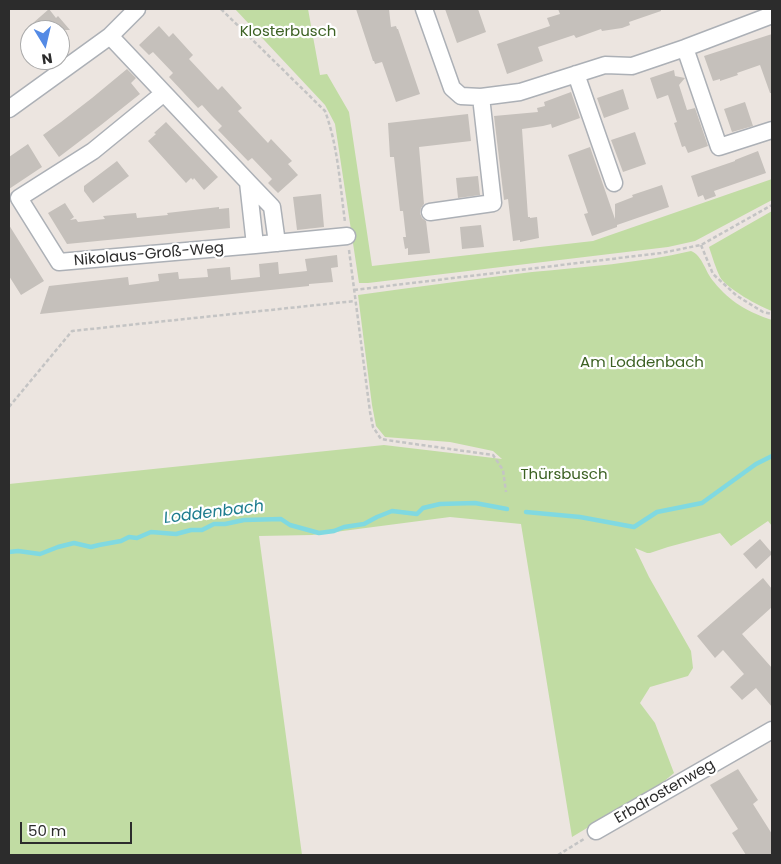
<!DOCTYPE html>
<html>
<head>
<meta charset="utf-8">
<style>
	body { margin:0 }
	#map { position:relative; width:781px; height:864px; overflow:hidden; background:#ece5e0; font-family:Poppins,sans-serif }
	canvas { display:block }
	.frame { position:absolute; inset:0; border:10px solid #2c2c2c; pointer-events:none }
	.north { position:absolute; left:20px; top:20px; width:50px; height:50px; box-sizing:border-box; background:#fff; border:1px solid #ababab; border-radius:50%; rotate:171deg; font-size:14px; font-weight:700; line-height:20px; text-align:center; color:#2c2c2c }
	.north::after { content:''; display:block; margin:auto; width:18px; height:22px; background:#548ae5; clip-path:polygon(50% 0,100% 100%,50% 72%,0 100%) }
	.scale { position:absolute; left:20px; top:822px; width:112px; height:22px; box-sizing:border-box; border:2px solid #2c2c2c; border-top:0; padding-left:6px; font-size:15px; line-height:18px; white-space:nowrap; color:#2c2c2c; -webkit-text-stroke:4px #fff; paint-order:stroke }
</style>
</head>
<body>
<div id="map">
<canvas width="781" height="864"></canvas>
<div class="frame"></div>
<div class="north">N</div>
<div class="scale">50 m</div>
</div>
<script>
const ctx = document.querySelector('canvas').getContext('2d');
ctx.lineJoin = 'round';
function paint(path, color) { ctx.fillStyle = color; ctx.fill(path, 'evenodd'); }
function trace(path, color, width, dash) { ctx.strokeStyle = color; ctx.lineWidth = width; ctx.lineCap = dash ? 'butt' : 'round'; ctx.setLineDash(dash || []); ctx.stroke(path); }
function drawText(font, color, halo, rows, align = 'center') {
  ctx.font = font + ' Poppins,sans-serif'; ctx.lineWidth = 4.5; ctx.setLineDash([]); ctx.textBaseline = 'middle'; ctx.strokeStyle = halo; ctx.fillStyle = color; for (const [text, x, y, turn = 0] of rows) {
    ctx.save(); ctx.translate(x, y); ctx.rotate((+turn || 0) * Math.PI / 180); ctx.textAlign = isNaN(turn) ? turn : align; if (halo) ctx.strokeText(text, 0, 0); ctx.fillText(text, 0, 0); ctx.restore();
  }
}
const green = new Path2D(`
	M235,9h73l12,66 7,-1 22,38 23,154 221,-25 179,-62v21l-77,41 -27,6 -300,36h-9l-24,-159 -10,-19z
	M772,211v100c-12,-4 -46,-23 -52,-34 -4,-8 -8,-21 -11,-30z
	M691,251c12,5 14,21 23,31 16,20 34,30 58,38v206l-4,-5 -37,25 -11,-13 -52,14 -18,6h-3l-12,-5 14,29 42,74 2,17 -5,8 -38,11 -10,16 15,20 19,50 -12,10 -90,54 -51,-313 -71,-7 -138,18 -53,1 43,319h-293v-371l375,-39 118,14 -9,-8 -43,-9 -65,-5 -9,-11 -4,-21 -14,-110c58,-8 116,-16 174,-23 53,-5 107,-9 159,-21z`);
const stream = new Path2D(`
	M526,512l54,5 54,10 23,-15 45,-9 54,-39 16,-8
	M9,552l9,-1 22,3 18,-7 16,-4 17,4 8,-2 22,-4 8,-4 8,1 14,-6 25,2 15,-4h11l12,-6h11l19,-4 37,-1 9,6 29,8 15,-2 10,-4 20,-3 13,-7 15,-6 25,3 6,-6 17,-4 35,-1 32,6`);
const building = new Path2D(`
	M49,9l7,9 2,-2 12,14h-45z
	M356,9h33l2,18 5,-1 1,3h1l22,65 -24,8 -14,-40 -7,2 -1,-3h-1z
	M445,9h33l8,23 -29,11z
	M558,9h103v2l-32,11 1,3 -8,3 -20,3 -1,-2 -25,9 -2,-3 -36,12 5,14 -36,13 -10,-30 53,-18 -3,-8 13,-4z
	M159,26l10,11 4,-4 20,22 -4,4 29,31 4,-4 20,22 -4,3 30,32 3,-4 21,22 -4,3 10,11 -20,18 -10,-10 4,-4 -20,-21 -4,3 -30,-31 4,-4 -10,-10 -10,-11 -4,3 -29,-31 4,-4 -20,-21 -4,3 -10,-10z
	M772,34v59h-2l-10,-28 -23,8 1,2 -18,6v-2l-7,2 -9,-25z
	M127,69l9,9 -5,5 9,11 -39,31 -42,32 -16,-22 18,-13 31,-24z
	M674,70l1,6 10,2 -6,7 8,25 8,-2 13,38 -20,7 -3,-7 -3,1 -8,-24 3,-1 -9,-27 -11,4 -7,-21z
	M623,89l6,20 -25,9 -7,-20z
	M571,92l9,26 -28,10 -1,-4 -8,2 -21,3 6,88h2v1l7,-1 2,21 -19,4v-2l-7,1 -5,-42 -4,1 -10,-84 44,-4 -1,-4 8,-2 -1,-4z
	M745,102l8,24 -21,6 -8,-23z
	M468,114l3,27 -52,6 5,57 -3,4 -1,5 2,5 4,3 4,32 -22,2v-7l-3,1 -2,-12h3l-3,-26h-3l-6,-54h-4l-2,-34z
	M166,122l52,55 -14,13 -10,-12 -1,2 -2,-2 -5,5 -38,-42 8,-7 -2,-1z
	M635,132l11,32 -23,8 -12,-32z
	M28,144l14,23 -33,22v-32z
	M590,147l25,72v-15l18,-7 -1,-2 30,-10 7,22 -52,18v2l-25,9 -8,-22 4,-1 -20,-58z
	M758,151l8,22 -52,18 2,5 -11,4 -2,-5 -5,2 -7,-21 44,-15v-1z
	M117,161l12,15 -36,27 -9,-12v-5z
	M478,176l2,19 -22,3 -2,-20z
	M321,194l3,33 -27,3 -4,-33z
	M65,203l9,14 -4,3 6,-1 2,3 27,-3 -2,-3 33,-3 1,5 31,-3 -1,-2 52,-6v2l10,-1 1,20 -163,16 -19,-31z
	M9,225l35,56 -23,14 -12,-19z
	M481,225l3,22 -22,2 -2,-22z
	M337,255l1,12 -7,1 2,14 -24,2v2l-269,28 9,-28 79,-9 1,8 30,-4 -1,-7 20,-2 1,7 29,-2 -1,-8 23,-2 1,13 29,-3 -1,-13 19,-2 1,12 28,-3 -2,-12z
	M760,539l12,14v1l-16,15 -13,-15z
	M763,578l9,11v18l-30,27 30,34v39l-16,-19 -14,12 -12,-13 14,-13 -21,-24 -8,8 -18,-22z
	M738,769l20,31 -5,4 19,30v21h-26l-14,-22 6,-4 -28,-44z`);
const path = new Path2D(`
	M221,9l104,102c13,35 15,74 20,111
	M701,245l12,29 24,22 26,16 9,2
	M349,250l21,162 3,15 8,12 12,2 100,14 10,15 3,22
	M354,290l307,-37 40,-8 71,-40
	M9,407l63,-76 283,-30
	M558,855l26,-16`);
const minor = new Path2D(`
	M424,9l28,79 9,8 20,1 39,-5 85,-27 27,1 53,-18 87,-33
	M110,36l138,146 7,63
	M685,48l34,99 53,-17
	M576,74l38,109
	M164,93l-71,58 -74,47 40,64 196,-17 92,-9
	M9,109l101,-73 27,-27
	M248,182l24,25 5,36
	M430,212l63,-9 -12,-106
	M596,831l176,-101`);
const parkNames = [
	["Klosterbusch",288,32],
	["Am Loddenbach",642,363],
	["Thürsbusch",564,475]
];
const streetNames = [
	["Nikolaus-Groß-Weg",149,255,-5],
	["Erbdrostenweg",665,792,-30]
];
const waterNames = [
	["Loddenbach",214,513,-7]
];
paint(green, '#c1dca3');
trace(stream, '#80d9e1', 4.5);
paint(building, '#c5c0bb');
trace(minor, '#acb0b6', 19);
trace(path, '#c4c4c4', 2.5, [4, 2.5]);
trace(minor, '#fff', 16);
drawText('15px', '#3c6123', '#fff', parkNames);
drawText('15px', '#2c2c2c', '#fff', streetNames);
drawText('italic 16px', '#1d7c8e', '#fff', waterNames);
</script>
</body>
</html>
